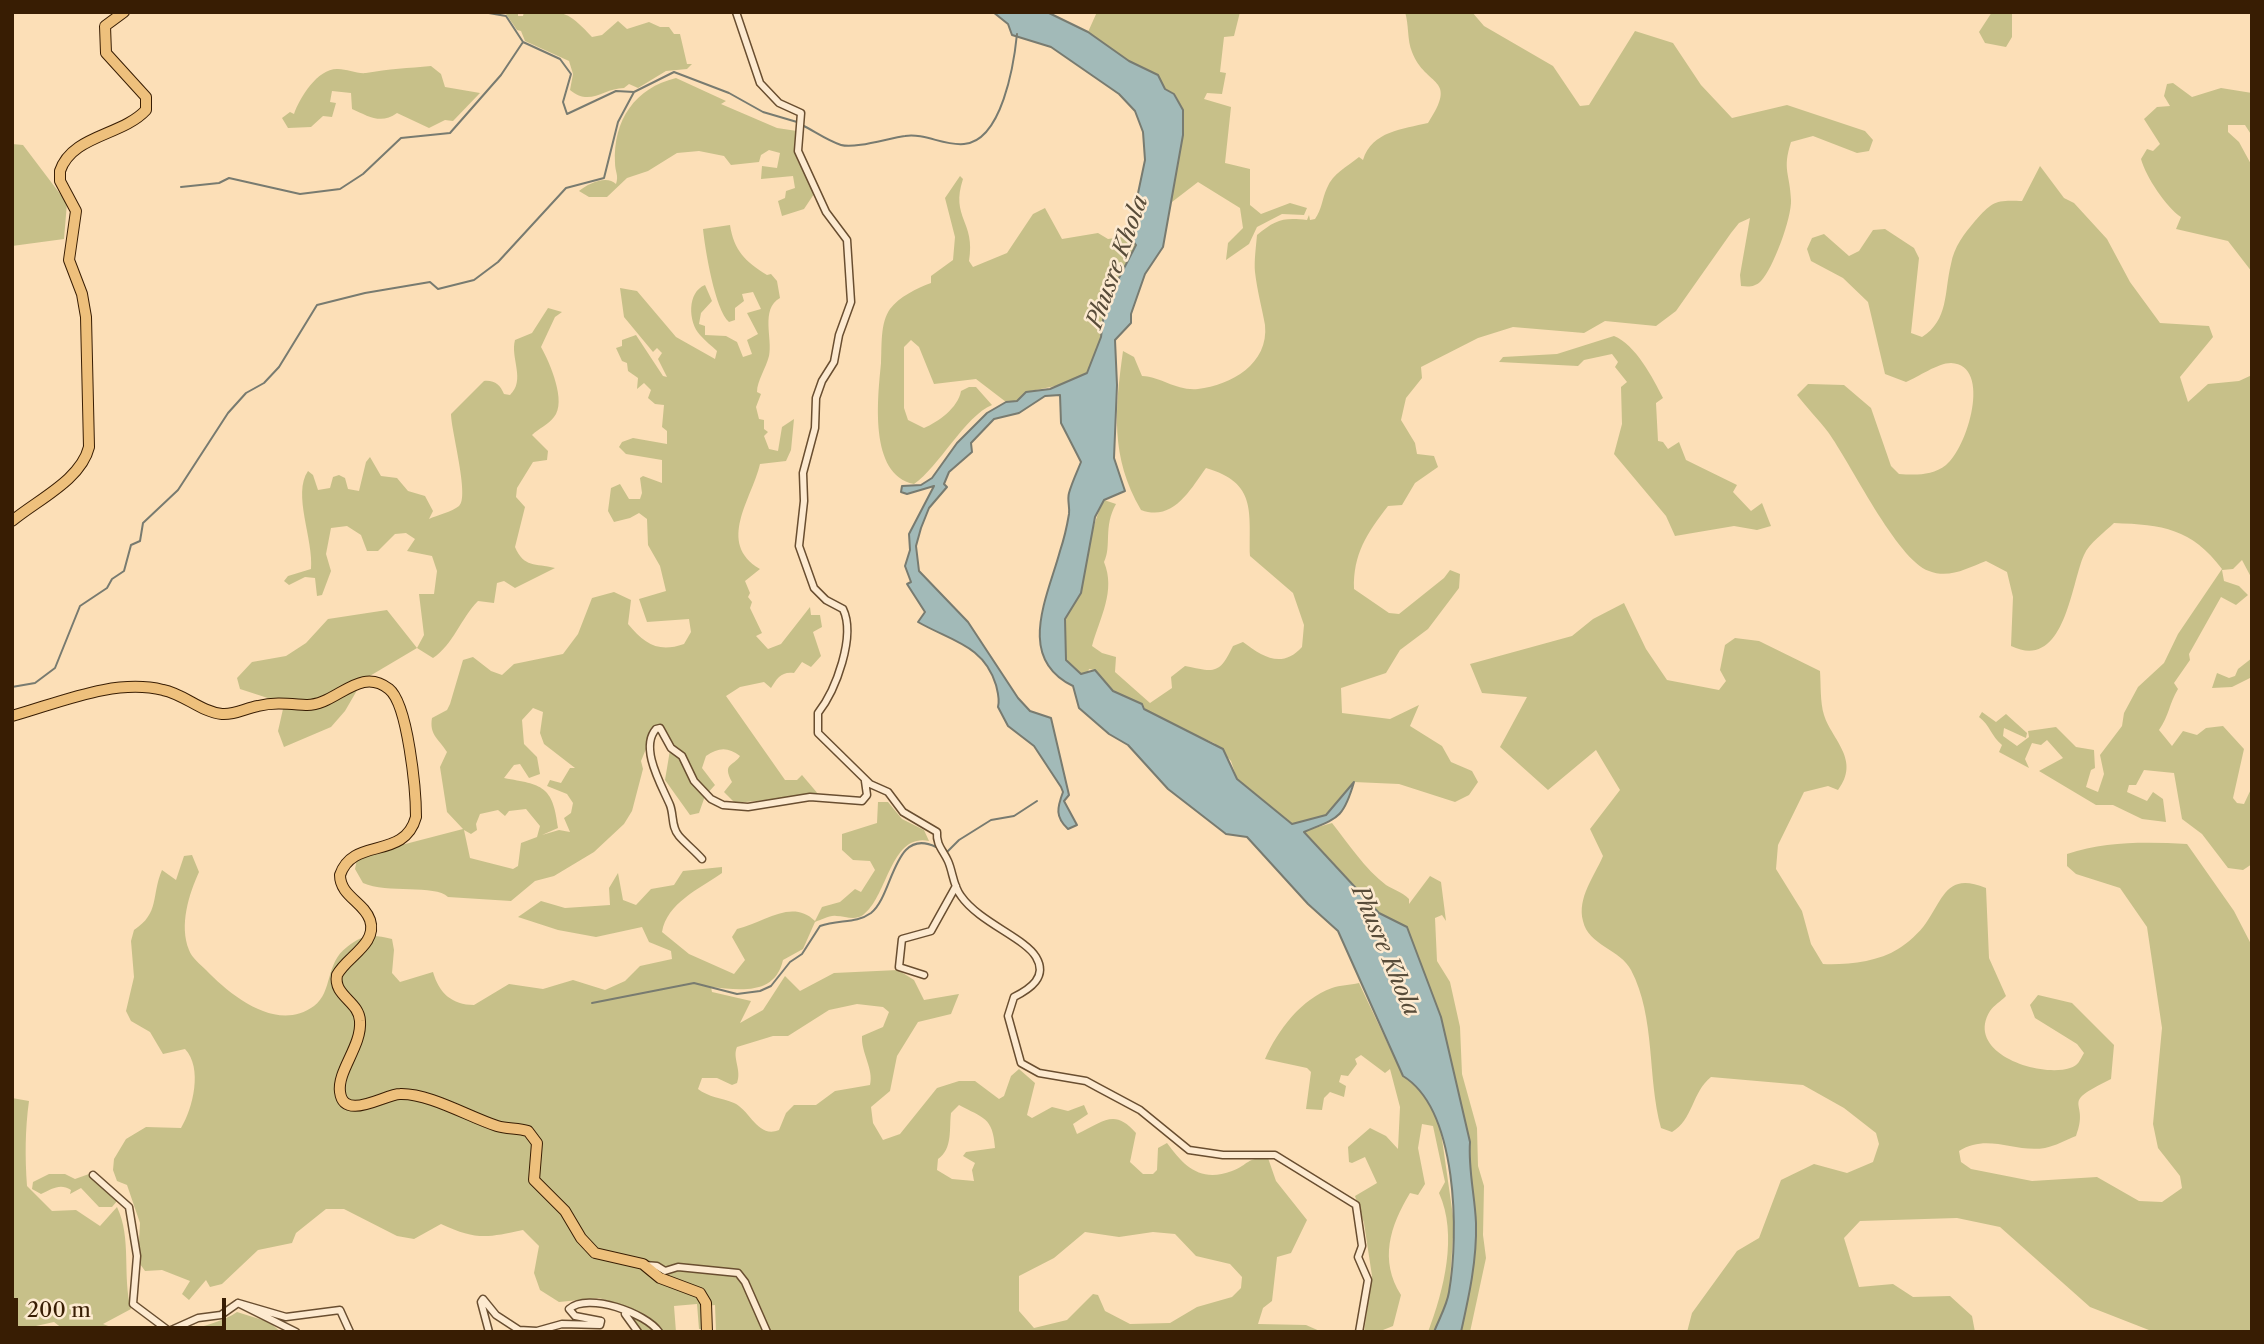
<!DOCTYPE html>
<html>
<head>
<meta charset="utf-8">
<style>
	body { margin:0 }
	#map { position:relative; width:2264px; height:1344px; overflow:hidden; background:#fcdfb7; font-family:"Libre Caslon Text",serif }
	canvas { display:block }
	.frame { position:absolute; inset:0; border:14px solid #381d03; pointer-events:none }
	.scale { position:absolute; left:14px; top:1298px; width:212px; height:32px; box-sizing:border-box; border:4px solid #381d03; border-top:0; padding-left:9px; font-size:21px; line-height:24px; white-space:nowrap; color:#381d03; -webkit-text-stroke:5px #fdead0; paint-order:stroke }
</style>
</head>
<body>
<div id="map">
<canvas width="2264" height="1344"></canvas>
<div class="frame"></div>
<div class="scale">200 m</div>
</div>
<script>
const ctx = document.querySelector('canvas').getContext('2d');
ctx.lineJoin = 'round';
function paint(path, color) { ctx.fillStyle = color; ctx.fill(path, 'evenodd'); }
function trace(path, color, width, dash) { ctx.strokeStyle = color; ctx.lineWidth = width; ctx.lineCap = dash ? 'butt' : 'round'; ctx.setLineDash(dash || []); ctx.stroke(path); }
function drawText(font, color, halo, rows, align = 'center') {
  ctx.font = font + ' "Libre Caslon Text",serif'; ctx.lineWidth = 5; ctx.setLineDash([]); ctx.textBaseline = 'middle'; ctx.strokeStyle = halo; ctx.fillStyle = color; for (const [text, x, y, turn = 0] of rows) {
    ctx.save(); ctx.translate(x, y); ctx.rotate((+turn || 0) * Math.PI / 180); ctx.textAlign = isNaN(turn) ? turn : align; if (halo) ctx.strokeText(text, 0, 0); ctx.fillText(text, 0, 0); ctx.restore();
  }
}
const green = new Path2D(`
	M488,12h30v4h5l1,-4c39,0 41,-4 68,25l10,-2 16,-14 9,8 22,-7 11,5h9l5,7h6l7,30h5l-5,5 -21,2 -28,17 -9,-4 -5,4c-20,0 -34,19 -54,2l3,-16 -4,-13 -44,-20 -4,-10 -4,-1 -11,-16z
	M1097,12h143l-6,24 -10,1 -4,35 6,1 -4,21 -15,-1 -3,6 27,8 -6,56 25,6v36l11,9 29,-11 17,5 -3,7 -22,-1 -25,13 -8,17 -23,16 2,-17 15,-15 -3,-20 -42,-26 -26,20v-15l11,-52v-25l-8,-16 -10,-5 -7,-14 -29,-14 -41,-29z
	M1405,12h67l12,14 69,40 27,40 9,-1 46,-74 38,12 28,42 31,33 55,-13 78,26 8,9 -4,11 -12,2 -44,-17 -22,6c-9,28 -1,31 0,58 1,17 -18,69 -30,81 -6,6 -12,6 -20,5l-1,-11 10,-57 -11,5 -8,10 -55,78 -20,15 -51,-5 -21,12 -71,-6 -35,11 -57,29 1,11 -16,20 -5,22 14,23 2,11 17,2 4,11 -23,16 -13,22 -14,1c-21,27 -35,48 -34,83l35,24 10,1 45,-36 6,-8 10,4 -1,14 -31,41 -28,21 -14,23 -45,15 1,25 48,6 29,-14 -9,21 32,20 9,16 21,9 6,11 -9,13 -14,7 -56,-18 -45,-2 -28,33 -34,9 -55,-45 -6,-18 -17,-18 -39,-17 -62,-35 -18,-21 -6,-1 -2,6c-24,-2 -29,-39 -21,-58 4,-10 14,-18 16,-28 6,-30 8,-62 22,-89l12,4c-13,23 -4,42 -12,58 12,29 -4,55 -12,84l10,7 14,4 -1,15 35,31 22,-15 -1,-11 14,-11c30,6 34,9 48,-20l10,-4c20,15 39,27 59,5l2,-22 -11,-32 -43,-37c-1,-45 7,-73 -44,-88 -16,22 -33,54 -65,42 -31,-53 -26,-101 -18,-159l11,6 8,19c20,1 34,15 56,13 33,-4 71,-25 67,-64 -3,-17 -8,-35 -10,-53 -1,-11 1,-25 2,-37 18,-15 26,-18 50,-15l2,-5 1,5 5,-1c7,-10 7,-20 12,-31 6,-15 20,-21 32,-31l4,3c9,-29 40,-31 65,-37 31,-47 -2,-35 -16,-71 -5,-12 -3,-28 -7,-40z
	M1992,12h20v25l-6,10 -21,-4 -6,-11z
	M431,66l10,8 4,13 35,6 -27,28 -8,-1 -16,8 -32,-15c-16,12 -29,3 -45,-4l-1,-16 -19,-2 -2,11 6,1 -4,14 -9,-1 -12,11 -23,1 -6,-10 8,-6 4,2c6,-17 24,-46 44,-45 9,0 19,5 28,4 22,-4 43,-5 65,-7z
	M676,78l50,23 -5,3 56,24 20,3v28l17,35 -10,15 -22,7 -4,-15 7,-3 1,-7 9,-3 -2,-12 -32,3 1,-13 15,2 3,-15 -11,-3 -8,5 -2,7 -28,3 -7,-9 -25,-5 -22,2 -29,18 -21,7 -20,19h-18l-10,-6c10,-8 28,-16 37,-7 3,-9 -1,-12 -1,-21 -2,-43 20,-75 61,-85z
	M2173,83l19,14 29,-9 31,5v43l-7,-11h-17v7l11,10 13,24v106l-24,-31 -52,-12 5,-12c-15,-10 -35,-40 -40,-58l6,-10 6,2 7,-7 -16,-25 13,-12 13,-1 -6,-10 3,-12z
	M12,144l11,1 44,58 -3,36 -52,7z
	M2040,166l24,32 10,5 33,36 23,43 30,41 49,3 4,11 -33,40 8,25 20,-18 31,-3 13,-6v204l-10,-19 -9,9 -11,1 2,11 15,5 9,9 -12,10 -15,-8 -32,57 1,6 -16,23 4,6c-9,15 -9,27 -19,41l13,16 11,-15 14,4 9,-7 17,-2 21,23 -11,49 4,5 7,1 8,-17v77l-9,6 -15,-2 -26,-34 -20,-15 -8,-46 -30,-3 -8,15h-7l-2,7 20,9 6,-9 10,7 3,23 -24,-3 -29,-14h-17l-57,-34 24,-13 -16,-18 -6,5 -9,-2 -7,16 4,9 -30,-16 3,-7c-11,-9 -12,-20 -23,-28l3,-5 14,10 10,-8 21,19 -1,5 -22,-10 -1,8 14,10 12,-9 -1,-6 28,-4 20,20 18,3 1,18 -4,2 -5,17 12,5 6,-18 -4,-19 22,-29 2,-13 14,-26 26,-24 14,-29 44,-65c-31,-41 -59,-44 -108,-46 -9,9 -25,20 -30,32 -13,28 -19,117 -73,91l2,-49 -6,-25 -21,-11c-18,7 -37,18 -57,10 -32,-11 -79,-109 -101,-139 -9,-12 -21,-24 -31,-37l11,-11 36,1 27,23 20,58 8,8c16,1 33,2 47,-9 21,-16 47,-100 5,-102 -13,0 -33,14 -45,19l-21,-8 -17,-72 -25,-24 -32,-17 -4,-12 5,-11 12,-4 25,22 10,-5 14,-21 12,-1 29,19 5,10 -8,75 11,4c27,-17 22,-45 29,-73 3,-17 13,-30 24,-43 18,-20 20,-21 47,-20z
	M960,176l3,3c-13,39 13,42 6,82l4,6 34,-14 26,-39 12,-6 17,31 36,-6 10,6 21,-3 8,8 -32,61 -4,32 -14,36 -17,10 -44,9 -9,9 -11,1 -30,-23 -42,5 -15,-37 -8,-7 -7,7v61l4,12 16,8c14,-6 34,-20 37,-37l8,-4h7l16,18c-27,11 -53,62 -78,79 -46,-9 -36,-88 -33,-121 1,-17 -1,-40 9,-54 9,-12 27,-21 41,-26v-7l22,-16 2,-23 -10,-39z
	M730,225c4,26 15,36 37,50l4,-1 6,7 3,17c-20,11 -7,41 -11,58 -3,12 -12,25 -12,36l4,2 -5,13 3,12 5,1v9l4,3 -4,4 5,13 9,2 4,-24 12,-8 -3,31 -5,11 -26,3c-8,35 -44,79 0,105l-15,12 5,12 -2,4 4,5 -2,6 12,25 -6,3 12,13 13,-5 29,-37 1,8h9l2,12 -9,5 8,24 -10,11 -9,-5 -8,11c-12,-2 -17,5 -23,15l-7,-6 -24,5 -14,9 59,84h12l5,-5 17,20 -84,8 -11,-11 8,-10c-10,-19 1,-15 8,-26 -12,-9 -21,-9 -34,0l-4,12 13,17 -10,11 -6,17 -9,2 -25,-35 5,-30 -15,-23 -14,34 2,8 -11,42 -8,13 -30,28 -40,24 -19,5 -24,20 -63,-4c-13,-13 -61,-3 -85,-14l-8,-14 2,-10 6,-4 100,-26 -16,-17 -7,-45 7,-15c-8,-13 -18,-17 -15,-34l15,-8 3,-6 13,-44 10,-3 18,14 11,4 12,-11 49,-10 15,-20 14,-36 22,-6 17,8 -3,24c17,20 30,29 56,20l7,-12 -2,-13 -42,3 -8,-23 27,-8 -6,-25 -12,-21 -1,-26 -8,-6 -9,5 -16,4 -6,-11 3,-23 9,-4 9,15h11l2,-6 -2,-15 3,-2 19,7v-23l-36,-6 -7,-7 3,-5 11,-4 34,6v-13l-5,-4 2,-22 -9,-1 -7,-6 3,-8 -7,-7 -7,6 1,-11 -10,-7 -1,-8 -5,-2 -6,-13 6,-2v-6l14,-5 27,41 4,1 -9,-18 4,-6 -5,-5 -4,4 -29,-35 -4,-29 17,3 39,46 39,22 2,-8c-5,-5 -12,-10 -17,-16 -12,-13 -13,-43 5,-50l7,16 -11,12 -2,11 6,2v9l21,1 11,6 6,15 9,-3 -5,-14 11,-6 -11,-21 14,-4 -8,-17 -11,2 2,7 -9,7v12l-6,2c-14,-12 -24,-73 -26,-93zM533,708l10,4 -3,21 4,11 31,24h-5l-9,15 -11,-3 -3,6 20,8 6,9 -2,10 -7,5 6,14 -11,-2 -17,5 16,-7c-5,-43 -16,-43 -54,-50l10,-13 6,-1 9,14 11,-4 -3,-17 -13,-13 -2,-24zM526,809l14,17 -3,11 -16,6 -3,23 -5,3 -43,-11 -6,-28 7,4 6,-4 -1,-6 4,-10 18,-4 7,6 4,-5z
	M548,308l14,4 -7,5 -14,30c9,16 26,55 13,70 -5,7 -16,12 -22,18l16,16 -1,9 -14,2 -16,26 -1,9 9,10 -10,40c9,21 20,16 40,21l-40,20 -11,-7 -7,2 -3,20 -16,-2c-17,17 -25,44 -45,57l-16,-10 -54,32 -18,31 -14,16 -47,20 -6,-16 5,-22 -9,-9 -34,-11 -3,-11 15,-16 34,-6 20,-13 22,-24 59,-9 30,38 7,-13 -5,-41h15l3,-23 -5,-15 -25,-5 8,-12 -9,-6 -11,1 -17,17h-11l-6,-16 -14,-9 -16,2 -5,26 5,17 -9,24 -5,1 -2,-18 -10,-1 -16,8 -5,-4 4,-5 23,-7c3,-29 -19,-75 -3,-98l5,4 5,15 12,-2 3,-11 6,-2 6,3 3,11 11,2 7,-29 4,-5 11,19 16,2 11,13 17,5 8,15 -4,8c8,-4 23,-7 30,-13 11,-8 -8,-76 -8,-92l33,-33c11,-1 16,4 20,13l6,1c16,-15 0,-37 5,-55l17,-7z
	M1614,336c21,8 39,42 49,62l-7,5 2,38 5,1 5,7 11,-7 7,18 51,25 -4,7 18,19 11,-8 9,23 -14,4 -23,-4 -59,10 -9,-20 -52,-62 8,-30 -1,-37 6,-5 -12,-15 3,-5 -6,-8 -28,6 -6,6 -79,-4 4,-5 54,-3z
	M1624,603l22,46 21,31 52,10 7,-9 -6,-11 5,-25 10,-7 24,3 61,30c1,14 0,31 4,44 8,25 37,45 14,75l-10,-4 -24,6 -26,53 -2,24 26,42 9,33 12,20c23,1 55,-2 75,-15 9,-5 22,-17 28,-26 18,-26 21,-51 60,-35l3,70 17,38c-5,5 -13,10 -16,15 -26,42 50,67 80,57 8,-2 10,-8 14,-15l-7,-9 -42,-26 -5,-13 8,-10 34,8 42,42 -3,34c-55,27 -20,19 -35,57 -10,4 -21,10 -31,12 -31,5 -57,-15 -86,3l2,11 10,7 61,12 65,-4 42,24 23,1 20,-14 -2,-12 -22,-28 -5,-24 9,-96 -15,-101 -27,-39 -44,-14 -9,-8v-12c39,-13 80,-12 120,-10l47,67 18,35v386h-98l-64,-25 -90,-80 -43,-9 -97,3 -16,17 15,49 34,-3 20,13 37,-1 22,20 3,16h-288l5,-19 45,-62 22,-13 22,-58 33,-16 33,9 26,-11 6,-18 -3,-11 -32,-25 -41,-23 -92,-8c-19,15 -18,43 -39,55l-11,-4c-14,-51 -5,-110 -30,-158 -10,-20 -43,-25 -48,-49 -6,-23 11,-44 20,-65l-13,-27 30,-39 -24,-40 -48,40 -48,-43 27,-50 -45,-4 -12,-29 102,-28 21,-17z
	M2252,658v19l-20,10 -20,1 5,-15 12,5 6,-2 3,-7z
	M878,802h10l14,17 22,11 5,11c-39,-8 -41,56 -66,74 -9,6 -17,1 -27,1 -6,-1 -15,4 -21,6l-12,27 -20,11c-8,36 -44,30 -72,27l1,5 39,9 -11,22 23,-13 22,-34 15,15 34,-18 64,-3 16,10 10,20 35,-6 -8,20 -33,8 -21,34 -7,35 -19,16 2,16 10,17 17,-6 37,-46 22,-7h16l24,18 5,-3 7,-20 8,-7 16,14 -8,32 5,3 20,-11 16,4 16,-6 4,9 -15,10 4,10c27,-12 37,-26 59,-1l-6,29 13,12h10l4,-4 1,-22 9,-5c17,23 33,40 65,28 18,-7 13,-13 36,-13l8,23 31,39 -16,33 -14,4 -5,44 -9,7 -5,16 48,1 16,7h-606l-1,-27 -8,1 -2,23h-6l-2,-25 -23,2 2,26h-36l-19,-27 -22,-7 -40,4 -19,-12 -6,-17 5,-27 -16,-16c-37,8 -47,10 -82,-6l-27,15 -17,-3 -53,-27h-18l-30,24 -4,10 -34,7 -36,34 -12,3 -4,-7 -17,20 -7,-6 8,-13 -28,-11 -17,1 -7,-10 2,-38 -13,-38 -10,-4 -4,-11 1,-11 12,-20 20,-12 35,1c12,-20 22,-60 4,-79l-22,5 -13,-22 -19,-11 -5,-10 8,-34 -3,-36 3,-11c26,-17 17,-34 28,-60l14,10 8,-24 8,-1 7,17c-10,22 -20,53 -10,78 3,8 11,14 17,20 25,26 71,63 108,36 19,-14 11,-43 33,-59 16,-13 25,-13 45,-8l2,11 -2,23 8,9 33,-10c6,21 19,33 41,33l35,-21 34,5 30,-9 32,10 20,-9 15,-15 32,-7 -1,-8 -22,-9 -7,-15 -46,10 -38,-7 -40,-13 23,-16 24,7 45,-3 -1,-17 9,-15 5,27 13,5 15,-16 23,-4 9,-14 39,-4v6c-23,16 -55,30 -60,59l27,22 45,20 11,-14 -13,-23 5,-8c26,-6 55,-31 78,-8l7,-14 18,-5 15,-13 6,3 14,-22 -5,-9 -17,-1 -11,-10v-16l35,-11zM857,1004l26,3 6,5 -6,15 -21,9c-1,17 12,33 8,49l-35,6 -19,14h-22l-8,8 -7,17c-21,9 -29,-20 -45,-27 -12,-5 -26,-6 -36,-14l4,-11h15l15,7 5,-2c5,-13 -5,-25 0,-36l36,-11h15l41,-26zM959,1105c24,13 34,12 36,43l-29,4 -3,4 12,7 -3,7 2,11 -22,-2 -15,-9 1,-11c15,-10 11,-31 13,-46zM1085,1232l34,5 34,-5 22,2 21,22 34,8 12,13 -1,11 -9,9 -35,10 -27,16 -40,1 -25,-13 -7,-16 -5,-1 -26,26 -33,8 -15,-17v-35l35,-18z
	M1332,823c16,20 33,46 54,62 8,5 16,7 23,14v5l21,-28 11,6 5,39 -4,-6 -7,3 2,43 13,21 10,45 2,47 15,54 1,38 6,20 -1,49 3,23 -16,74h-9c8,-36 16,-72 15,-109 -1,-27 -8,-54 -6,-81l-29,-125 -34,-90 -27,-14 -76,-82z
	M1359,983l44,93 16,10 21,39 14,98 -5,72 -15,37h-6c16,-42 30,-97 11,-139l6,-11 -12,-56 -11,-2 -4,24 7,36 -7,11 -8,-2c-20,33 -31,67 -9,102l-8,31 -15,6h-14l8,-56 -8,-53 -9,-27 22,-13 -12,-26 -13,6 -3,-1 -1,-15 22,-19 16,8 12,13 2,-42 -10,-38 -5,4 -24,-18 -6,4 2,5 -9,12 -7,-1 -2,7 7,4 -2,11 -14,-5 -6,6 -2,12 -16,-1 5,-37 -4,-4 -42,-9c13,-29 36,-60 67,-71 8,-3 18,-3 27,-5z
	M12,1098l17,3c-4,29 -4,56 -2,85l25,25 24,-1 24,16 17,-19c15,31 5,69 14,102l-28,15 21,8h-57l-13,-10 -18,4 -3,6h-21z
	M49,1174h16l10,5 14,-5 28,27 -5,6h-13l-18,-19 -11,6 1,-4c-11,-7 -19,-1 -30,4l-9,-5 1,-7z
	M237,1312l32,10 12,10h-95c15,-6 39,-11 51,-20z`);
const water = new Path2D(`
	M993,12h54l41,20 41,29 29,14 7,14 9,5 9,16v25l-20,112 -18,27 -14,40v9l-16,17 2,45 -3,73 11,33 -21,9 -9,17 -14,76 -16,26 1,41 15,14 14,-4 18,21 29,13 2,5 79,40 14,30 55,45 34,-9 28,-33c-11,38 -17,36 -50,50l75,81 28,14 34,90 29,125c-2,27 5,54 6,81 1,37 -7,73 -15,109h-27c5,-13 13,-27 15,-40 10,-58 9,-182 -46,-216l-65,-145 -30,-27 -61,-67 -21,-3 -58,-45 -40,-44 -19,-11 -30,-26 -6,-22c-58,-28 -25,-90 -13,-135 4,-12 7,-25 9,-37 1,-7 -2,-14 0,-21 3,-11 8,-21 12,-31l-20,-39 -1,-28 -15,1 -26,17 -25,6 -23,24 1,9 -23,20 -5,12 3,3 -18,21 -8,20 -5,18 3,25 49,51 50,76 12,13 21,7 18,77 -5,6 13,24 -9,4c-13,-12 -11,-21 -5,-37l-2,-5 -27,-41 -26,-20 -10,-19c2,-8 0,-14 -2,-22 -12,-40 -45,-44 -78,-63l7,-10 -18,-28 4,-2 -6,-16 5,-16 -1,-16 25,-48 -27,8 -6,-2 1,-6 19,-1 11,-7 25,-35 30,-30 19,-11 11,-1 9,-9 24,-3 37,-16 14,-36 4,-32 31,-60 -7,-9 16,-76 -2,-28 -8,-21 -16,-17 -68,-47 -39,-12 -4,-11z`);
const stream = new Path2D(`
	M483,12l23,4 17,26 37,17 11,15 -8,28 4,12 49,-23 18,1 40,-20 55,21 34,19 34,10
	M802,125c12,6 26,16 39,20 14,4 48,-7 64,-9 20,-3 39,10 59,8 38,-3 50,-80 53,-110
	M181,187l38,-4 10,-5 71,16 40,-5 23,-15 38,-36 49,-5 51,-58 22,-33
	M12,687l23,-4 20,-15 25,-62 27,-18 5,-9 12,-8 7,-26 9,-4 3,-18 35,-33 50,-77 18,-20 18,-10 15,-16 38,-62 48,-12 65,-11 8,7 36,-9 24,-18 68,-74 38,-10 14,-56 16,-30
	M944,850l3,2 12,-12 32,-20 23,-4 23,-15
	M592,1003l102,-20 43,11 23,-3 11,-5 19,-24 12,-8 18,-28c18,-7 36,-2 51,-13 23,-18 22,-87 65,-66`);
const minor = new Path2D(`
	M736,12l24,71 19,20 22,10 -3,38 28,61 21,28 4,62 -12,33 -5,27 -12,19 -6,17 -1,30 -12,45 1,28 -5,45 15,42 12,12 17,9c13,27 -7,81 -25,104v20l52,51 18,8 15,20 34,20c-1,13 6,18 11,29 5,11 5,25 13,35 18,26 64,42 75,61 12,20 -6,32 -22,40l-6,19 13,47 18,10 47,8 11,6 43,23 49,40 34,5h52l81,50 6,41 -4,11 10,23 -9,52
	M702,859c-7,-8 -16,-15 -23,-23 -8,-9 -5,-21 -9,-31 -8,-19 -31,-57 -14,-76l4,-1 11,20 11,8 12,25 17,18 12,6 25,2 62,-10 52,4 5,-6 -2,-14
	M924,975l-25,-8 3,-28 29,-8 25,-45
	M93,1175l36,32 8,49 -4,48 36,27 29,-13 23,-3 17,-12 48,14 54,-7 10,22
	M645,1265l12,1 8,5 13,-4 60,6 7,9 22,50
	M238,1303l58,29
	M625,1314l13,18
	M489,1332l-8,-30 2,-3 13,16 23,15 18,1 25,-7 38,1 1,-4 -26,-5 -6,-7c19,-17 77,4 90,23`);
const trunk = new Path2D(`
	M12,521c25,-21 69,-41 77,-74l-3,-130 -4,-23 -13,-34 7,-49 -16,-30v-10c12,-36 62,-35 86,-61v-13l-40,-44 -1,-27 19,-14
	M12,716c47,-13 102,-38 151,-26 21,4 38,22 59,24 13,1 24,-6 36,-8 17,-4 31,-2 48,-1 30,1 53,-40 83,-16 19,15 27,102 27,128 -12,44 -63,19 -76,58 0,21 24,27 30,45 8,24 -24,37 -33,55 -4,21 22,26 23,46 2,25 -23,50 -20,71 4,30 45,2 60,2 29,-1 69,23 97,32 10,3 21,2 31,5l9,12 -3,37 31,31 16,27 14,15 48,11 17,14 40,15 6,10 1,29`);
const waterNames = [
	["Phusre Khola",1118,262,-70],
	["Phusre Khola",1385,951,67]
];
paint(green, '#c7c089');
paint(water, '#a2bab8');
trace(water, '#787b70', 2);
trace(stream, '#787b70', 2);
trace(minor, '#694e30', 9);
trace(trunk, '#381d03', 12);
trace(minor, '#fdead0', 6);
trace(trunk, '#eec07c', 10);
drawText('italic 23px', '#584c39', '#fdead0', waterNames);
</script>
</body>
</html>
